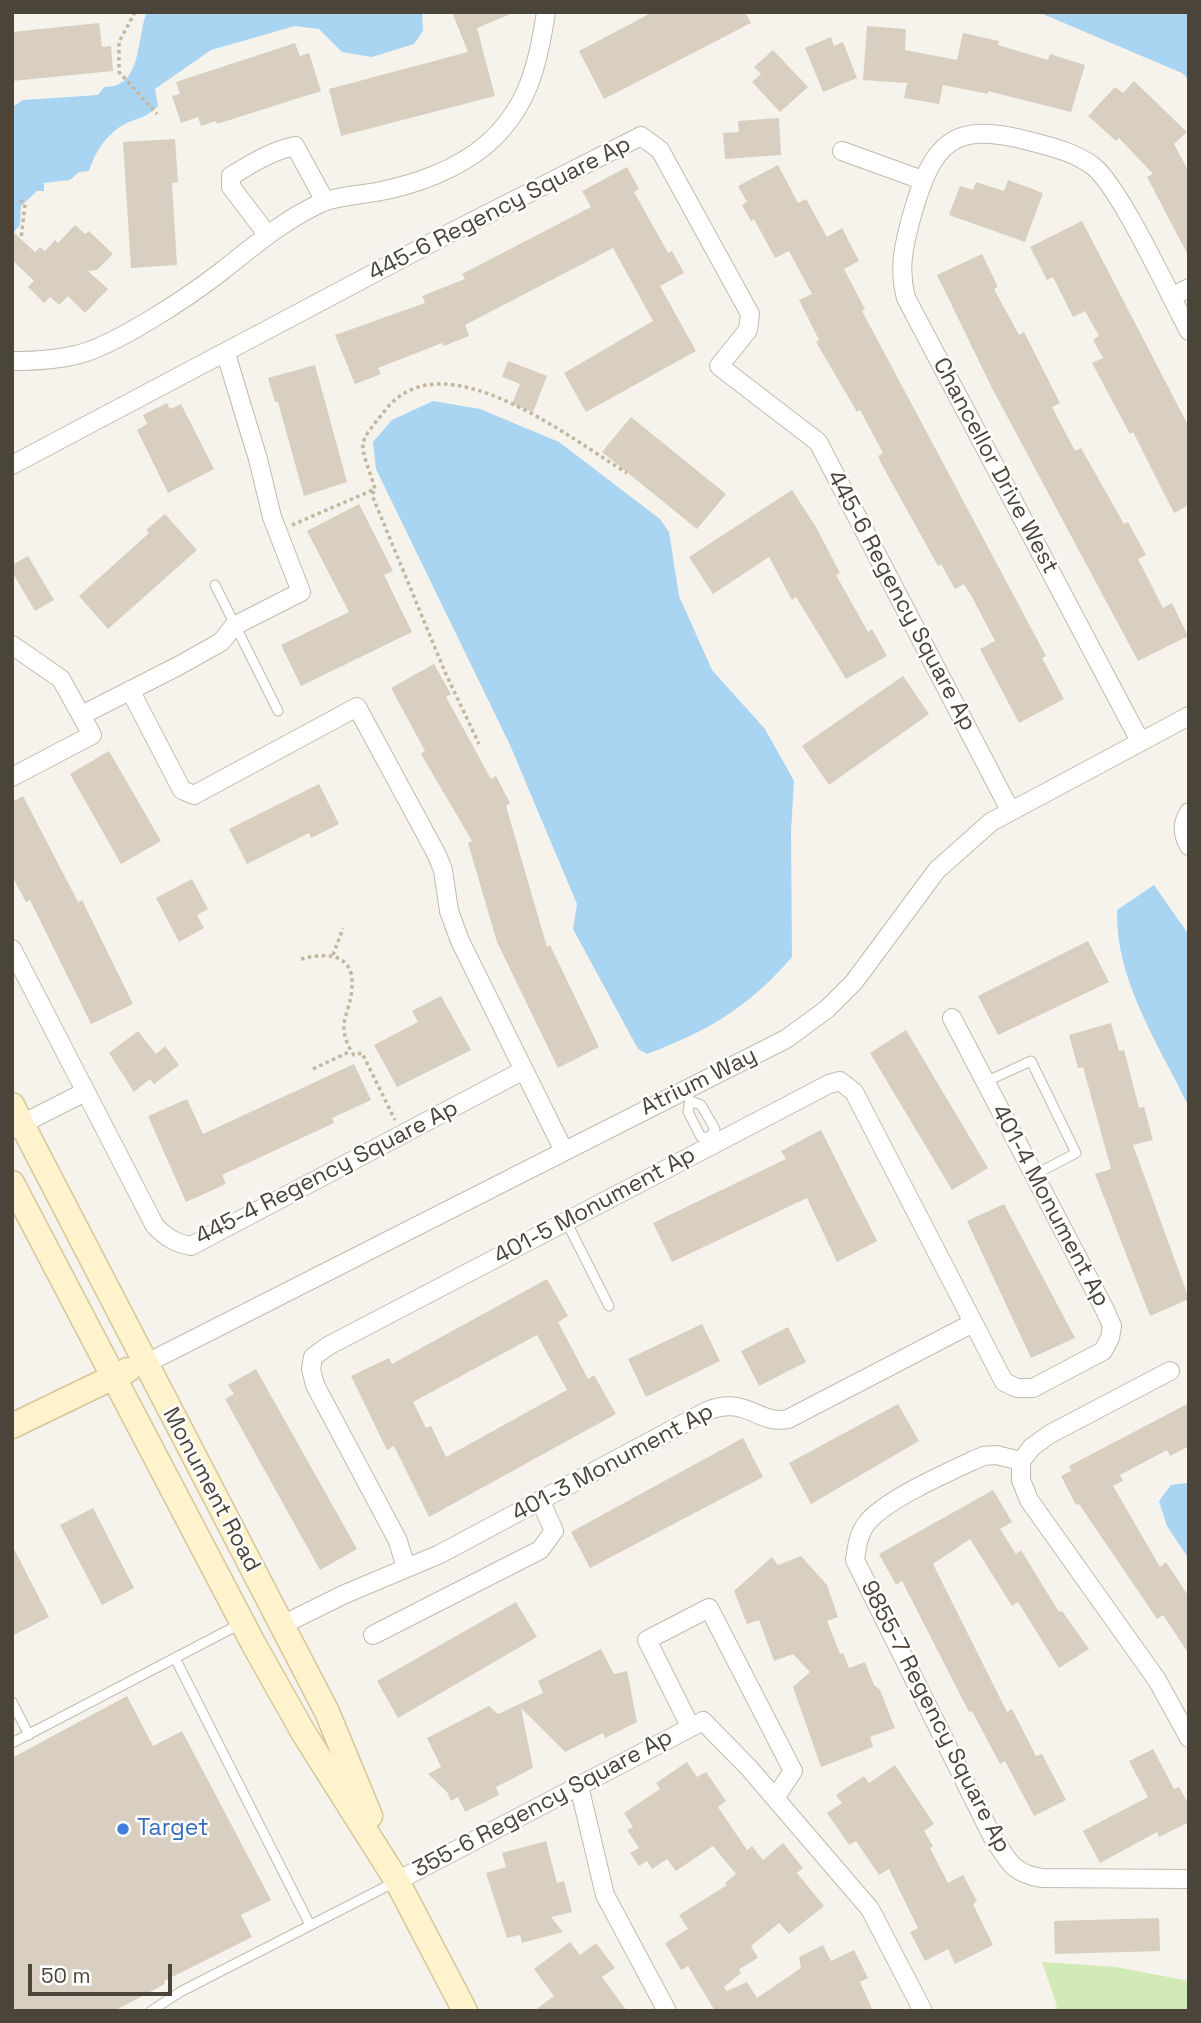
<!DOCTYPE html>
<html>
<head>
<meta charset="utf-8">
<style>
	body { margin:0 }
	#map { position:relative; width:1201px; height:2023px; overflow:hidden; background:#f6f3ec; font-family:"Space Grotesk",sans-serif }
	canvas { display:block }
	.frame { position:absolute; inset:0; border:14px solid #4b4439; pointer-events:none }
	.scale { position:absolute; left:28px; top:1964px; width:144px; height:32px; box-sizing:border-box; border:4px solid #4b4439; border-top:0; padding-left:9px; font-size:21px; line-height:24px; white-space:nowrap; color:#4b4439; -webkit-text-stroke:5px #fff; paint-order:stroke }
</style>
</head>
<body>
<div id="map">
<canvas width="1201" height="2023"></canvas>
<div class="frame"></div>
<div class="scale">50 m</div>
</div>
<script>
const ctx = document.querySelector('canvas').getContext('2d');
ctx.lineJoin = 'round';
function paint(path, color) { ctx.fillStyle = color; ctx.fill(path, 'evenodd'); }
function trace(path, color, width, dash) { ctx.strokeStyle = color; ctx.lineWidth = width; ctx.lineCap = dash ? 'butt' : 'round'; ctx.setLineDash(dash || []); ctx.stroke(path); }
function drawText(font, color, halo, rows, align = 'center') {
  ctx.font = font + ' "Space Grotesk",sans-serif'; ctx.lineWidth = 5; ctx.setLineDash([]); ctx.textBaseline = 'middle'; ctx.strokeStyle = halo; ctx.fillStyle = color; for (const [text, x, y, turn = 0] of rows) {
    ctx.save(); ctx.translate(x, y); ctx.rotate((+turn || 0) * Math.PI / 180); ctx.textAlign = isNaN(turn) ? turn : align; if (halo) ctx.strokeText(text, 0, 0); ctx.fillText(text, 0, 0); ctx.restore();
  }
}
const green = new Path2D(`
	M1042,1962l74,5 73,14v30h-134l2,-5z`);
const water = new Path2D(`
	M147,12h275l1,19 -9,13 -42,13 -30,-5 -23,-23 -24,-3 -84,24 -56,39 3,17c-13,13 -19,11 -33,18 -19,10 -30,28 -36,47l-10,1 -9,8 -26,3v8h-7l-16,15 -1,19 -8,9v-127l11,-7 75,-5 6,-8c39,1 32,-49 43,-75z
	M1038,12h151v68l-7,-7z
	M433,401l47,8 79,33 101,77 9,13 10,64 33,74 53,59 29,52 -3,50 1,126c-43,50 -84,74 -145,97l-9,-5 -65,-120 4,-25 -67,-159 -134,-276 -3,-27 19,-22z
	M1154,885l35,50v172c-30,-62 -74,-127 -72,-197z
	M1186,1483l3,1v75l-22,-33 -8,-25 12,-16z`);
const building = new Path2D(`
	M452,12h63l-38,16 18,68 -154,40 -12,-47 139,-37z
	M653,12h92l6,11 -147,76 -25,-48z
	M99,23l3,24 9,-1 2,25 -101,10v-49z
	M867,26l39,3 -1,21 52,10 6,-27 36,8 -1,4 50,15 2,-6 35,11 -14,47 -83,-21v3l-45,-9 -4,19 -35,-6 3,-15 -44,-3z
	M831,37l3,9 9,-4 14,36 -34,14 -18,-44z
	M295,43l5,13 9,-3 12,38 -104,33 -1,-3 -15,5 -3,-9 -17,6 -9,-27 8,-2 -4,-12z
	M773,50l35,37 -28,25 -28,-30 9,-8 -7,-7z
	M1134,81l53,51 -13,12 15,28v85l-42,-80 6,-3 -34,-36 -3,3 -28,-25 27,-29 8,6z
	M779,118l2,37 -56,4 -2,-26 16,-1 -1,-11z
	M175,139l3,43 -6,1 5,82 -46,3 -8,-126z
	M778,165l20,38 8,-4 21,38 15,-9 17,33 -15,8 21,40 -3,2 184,345 -4,2 22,41 -45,24 -39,-74 15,-8 -23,-44 -8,-13 -9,5 -14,-25 -3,2 -56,-101 -4,-9 5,-3 -23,-43 -3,2 -41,-70 3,-2 -20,-40 13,-6 -23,-43 -14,7 -21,-39 -3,2 -9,-16 5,-3 -9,-16z
	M627,167l12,22 -5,3 34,61 4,-2 12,22 -24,13 36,65 -110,61 -22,-39 89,-52 -40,-73 -148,77 4,11 -25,10 -2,-3 -64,25 3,6 -26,10 -20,-49 90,-32 -3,-7 43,-17 -3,-5 129,-67 -9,-16z
	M1008,180l35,13 -18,49 -76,-27 11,-29 13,4 3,-8 28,9z
	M1082,221l107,206v78l-15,8 -41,-81 -3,2 -38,-71 11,-5 -10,-18 6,-4 -14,-25 -12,6 -20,-40 -6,3 -17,-33z
	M75,225l10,9 4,-3 24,23 -16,16 -9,1 20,18 -23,24 -17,-17 -9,9 -9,-8 -6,6 -16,-16 6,-6 -22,-21v-29l23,21 5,-5 5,4 10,-11 3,3z
	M982,254l16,33 -4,2 25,46 5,-3 36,71 -8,4 23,44 6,-3 43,76 4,-2 18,33 -8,4 25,49 9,-5 16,33 -50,25 -146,-273 -55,-113z
	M508,361l39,15 -14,36 -21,-8 8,-20 -18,-7z
	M315,365l32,117 -43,14 -26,-94h-3l-7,-24z
	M167,403l3,6 11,-5 33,65 -46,24 -31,-63 10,-6 -4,-9z
	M631,417l95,77 -29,35 -95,-77z
	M792,490l24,37 24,46 -4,2 32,57 4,-3 15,27 -41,23 -50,-82 -4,3 -23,-43 -56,37 -24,-37z
	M359,504l34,67 -9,4 28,57 -111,54 -20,-41 68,-33 -42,-81z
	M165,514l32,36 -89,79 -29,-33 70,-63 -3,-3z
	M28,556l26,44 -19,11 -23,-39v-7z
	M434,664l17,30 -5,3 45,82 5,-3 14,27 -4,3 41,141 3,-2 49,102 -41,21 -61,-126 -29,-99 4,-2 -51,-87 4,-3 -34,-63z
	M903,676l26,38 -100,71 -27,-39z
	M109,751l52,90 -40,23 -51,-90z
	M319,784l20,40 -28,14 -2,-5 -62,31 -18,-35z
	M23,796l55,106 4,-2 51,104 -42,20 -61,-124 -4,2 -14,-26v-74z
	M192,879l16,30 -11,6 7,13 -25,14 -23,-44z
	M1088,941l21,41 -111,53 -20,-39z
	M441,996l30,54 -74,37 -23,-42 44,-23 -6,-11z
	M1111,1023l8,28 5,-1 15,58 5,-1 9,33 -20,5 56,154 -39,17 -55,-142 16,-5 -28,-102 -5,1 -9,-33z
	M906,1030l82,138 -36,22 -82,-137z
	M138,1031l18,23 9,-8 14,19 -25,19 -4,-5 -16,13 -25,-39z
	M354,1064l17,36 -39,18 2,5 -112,52 4,9 -40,18 -38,-86 39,-17 16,35z
	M821,1130l56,111 -40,21 -30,-64 -135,64 -19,-39 133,-64 -5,-8z
	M1004,1204l71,134 -44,20 -64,-137z
	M547,1279l21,37 -10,6 30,57 6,-4 22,39 -187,103 -35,-71 -7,4 -36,-74 38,-18 3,6zM537,1335l30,55 -121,67 -15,-31 -5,2 -13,-26z
	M702,1324l18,37 -74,36 -18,-38z
	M788,1327l18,35 -47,24 -18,-35z
	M256,1369l101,180 -37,21 -95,-171 9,-5 -6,-9z
	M1189,1403v43l-19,10 -3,-6 -47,25 3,6 -10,5 47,81 6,-5 23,35v57l-26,-39 -6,4 -78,-115 -3,1 -15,-29 10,-5 -2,-5z
	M898,1404l21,37 -108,63 -22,-41z
	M743,1438l20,39 -173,91 -19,-36z
	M993,1490l19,32 -12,7 16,25 5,-4 38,62 3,-1 27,38 -30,19 -41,-66 -6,4 -42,-67 -37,25 74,148 5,-3 24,47 6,-2 24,46 -32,16 -29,-55 -5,3 -28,-53 -3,1 -67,-131 -6,4 -17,-31z
	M93,1508l41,80 -32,17 -42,-80z
	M12,1545l37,72 -37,19z
	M801,1556l26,29 11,32 -11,4 13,33 3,-1 6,15 16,-6 9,23 6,5 15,38 -25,9 3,10 -52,20 -28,-80 17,-15 -17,-18 -19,7 -15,-41 -12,4 -13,-33 38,-34 6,8z
	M516,1602l21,35 -139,81 -21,-37z
	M601,1649l13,25 13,-3 10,51 -32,16 -2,-5 -38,19 -44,-44 12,60 -37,19 3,8 -34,17 -7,-15 -7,4 -4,-9 -19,-18 13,-7 -14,-29 62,-32 9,8 45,-21 -5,-12z
	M127,1696l26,50 29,-15 89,169 -30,15 11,22 -88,44 1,3 -51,27h-102v-253z
	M1153,1749l21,40 5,-2 10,18v17l-30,15 -2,-5 -57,31 -17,-32 65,-34 -19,-36z
	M687,1762l10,15 9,-5 20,29 -8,6 29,43 5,-4 11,14 20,-17 20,25 -6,5 27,33 -35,28 -10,-11 -28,23 7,12 -19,11 2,4 -17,14 3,4 20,-9 10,16 44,-30 -2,-11 24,-12 8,16 23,-11 14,28 -8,4 13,29h-158l-27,-45 -7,4 -16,-27 23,-14 -9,-14 48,-30 -2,-2 11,-9 -23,-28 -37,25 -9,-12 -15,10 -5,-8 -8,5 -9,-13 9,-5 -12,-18 6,-3 -9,-14 36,-24 -4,-6z
	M895,1765l39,59 -10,7 9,15 -3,2 18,35 15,-8 14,26 -4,3 20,41 -38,19 -7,-15 -23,12 -15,-29 8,-4 -29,-59 -10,6 -23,-34 -7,4 -22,-32 15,-10 -6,-8 28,-19 5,7z
	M546,1841l11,42 7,-2 8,31 -21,5 12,15 -41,11 -2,-8 -13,3 -21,-65 20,-6 -4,-14z
	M1159,1918l1,33 -105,3 -1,-33z
	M570,1942l10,13 16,-12 19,25 -13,9 25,34h-93l20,-15 -20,-27z`);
const path = new Path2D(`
	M135,12l-16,30v30l38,42
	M20,200l5,4 -4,35
	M374,491l-2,4 73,177 34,72
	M292,525l83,-36c-15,-50 -21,-40 12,-81 58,-70 185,32 240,65
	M333,955l10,-27
	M301,959c23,-6 53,-7 51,27 0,13 -6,26 -8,38 -1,11 4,23 10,31l8,-2 33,67
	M313,1069l38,-18`);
const lane = new Path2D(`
	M215,585l63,126
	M985,1082l46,-21 45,92 -42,22
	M685,1089l5,12 -2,11 13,25h9l4,6
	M690,1101l11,4 14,24 -5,8
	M566,1221l43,85
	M175,1658l135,267
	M12,1702l17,33
	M12,1743l228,-119
	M151,2011l29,-19 217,-111`);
const street = new Path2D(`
	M842,151l80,29
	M267,234l-36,-47v-11c20,-12 42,-26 64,-30l30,55
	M1171,297l18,-9
	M12,361c22,0 43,-1 64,-6 39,-9 114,-59 146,-84 33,-26 63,-52 101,-69 16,-6 36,-7 53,-10 38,-7 81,-22 111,-48 41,-36 51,-79 59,-132
	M12,465l436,-231 193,-98 19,14 90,164 -2,16 -29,36 99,76 192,368
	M12,645l49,34 31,56 -80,42
	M130,690l52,100 12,5 163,-88 80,148 6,15 6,41 11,30 104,210
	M82,715l98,-50 41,-23 13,-16 67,-34 -29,-75 -14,-58 -32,-105
	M1140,741l-234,-443c-8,-30 -2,-54 6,-83 21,-73 40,-94 117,-74 23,6 45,11 64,25 27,21 77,130 96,165
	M1189,812c-7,11 -7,22 0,34
	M12,949l143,277c12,12 20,17 36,20l333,-176
	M12,1129l73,-37
	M145,1364l641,-325 41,-30 27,-27 83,-112 54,-48 198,-106
	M1021,1461l-25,-6 -13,1c-30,14 -98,43 -117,68 -8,11 -9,23 -11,36l137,276c16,24 20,38 50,42l147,1
	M1021,1461v19l8,20 128,180 32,58
	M1021,1461l11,-14 18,-13 120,-63
	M406,1568l-8,-27 -83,-156 -4,-16 2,-12 15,-11 501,-262 11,-3 14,11 150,290 13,6h16l70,-37 7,-13 2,-12 -7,-16 -153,-292
	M282,1625l63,-31 95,-40 267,-143c40,-16 50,14 81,8l183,-95
	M373,1635l167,-85 14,-19 -13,-29
	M690,1726l-43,-86 62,-32 84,163 -18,27
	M579,1786l26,109 62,116
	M397,1881l306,-160 46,47 121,141 53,102`);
const secondary = new Path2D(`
	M12,1105l315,607 43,104
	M12,1183l241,460 50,89 94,149 68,130
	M12,1426l116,-56`);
const markers = [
	[123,1829,7,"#3f7fe0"]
];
const streetNames = [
	["445-6 Regency Square Ap",500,209,-27],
	["Chancellor Drive West",995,466,62],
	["445-6 Regency Square Ap",901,601,62],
	["Atrium Way",699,1082,-26],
	["445-4 Regency Square Ap",327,1173,-27],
	["401-5 Monument Ap",595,1206,-28],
	["401-4 Monument Ap",1050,1206,62],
	["401-3 Monument Ap",613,1463,-28],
	["Monument Road",211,1490,62],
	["9855-7 Regency Square Ap",935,1717,63],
	["355-6 Regency Square Ap",543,1804,-28]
];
const shopNames = [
	["Target",137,1829]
];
paint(green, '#d2eab5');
paint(water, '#a9d4f2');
paint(building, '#d8cfc1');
trace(lane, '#c2bbae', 11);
trace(street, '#c2bbae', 20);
trace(secondary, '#d6c79b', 27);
trace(path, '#c4b79f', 3.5, [3.5, 3.5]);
trace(lane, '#fff', 9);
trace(street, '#fff', 18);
trace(secondary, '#fff3cd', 24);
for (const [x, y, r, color] of markers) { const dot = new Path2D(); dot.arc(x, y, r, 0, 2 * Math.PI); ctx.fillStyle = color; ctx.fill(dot); trace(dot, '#fff', 2.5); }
drawText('23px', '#4b4439', '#fff', streetNames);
drawText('23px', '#366cbe', '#fff', shopNames, 'left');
</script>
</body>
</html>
